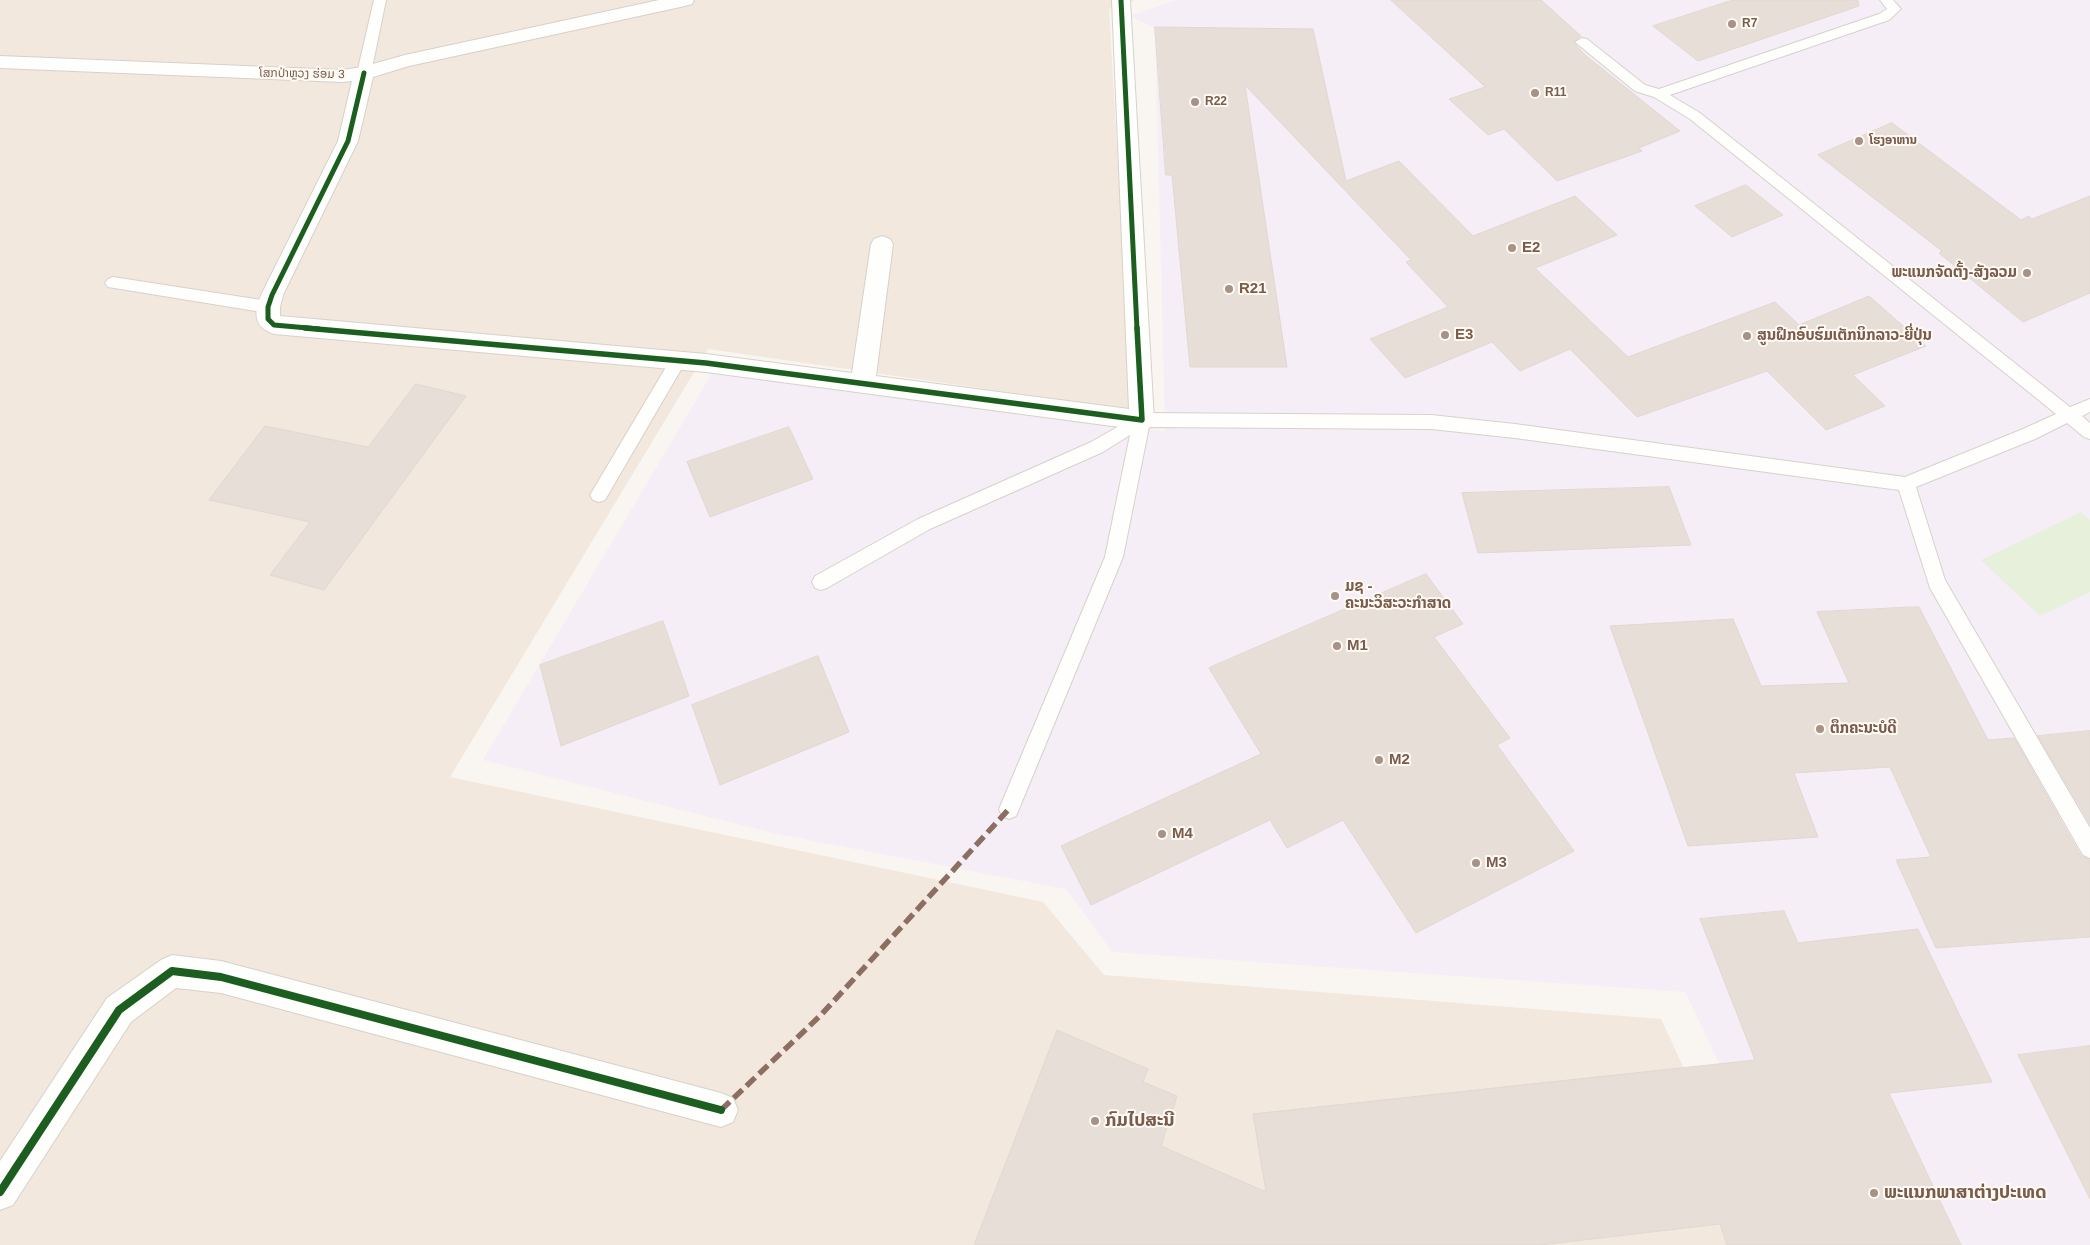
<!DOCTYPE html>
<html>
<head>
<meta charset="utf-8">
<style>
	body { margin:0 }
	canvas { display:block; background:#f9f5f0 }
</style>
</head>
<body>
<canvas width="2090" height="1245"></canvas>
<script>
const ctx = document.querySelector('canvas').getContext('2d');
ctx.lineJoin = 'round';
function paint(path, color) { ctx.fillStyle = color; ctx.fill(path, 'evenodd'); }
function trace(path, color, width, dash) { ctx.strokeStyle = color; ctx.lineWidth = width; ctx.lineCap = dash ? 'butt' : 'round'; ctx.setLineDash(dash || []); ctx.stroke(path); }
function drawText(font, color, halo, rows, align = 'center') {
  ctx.font = font + ' Arial,"Noto Sans Lao",sans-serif'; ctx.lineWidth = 4; ctx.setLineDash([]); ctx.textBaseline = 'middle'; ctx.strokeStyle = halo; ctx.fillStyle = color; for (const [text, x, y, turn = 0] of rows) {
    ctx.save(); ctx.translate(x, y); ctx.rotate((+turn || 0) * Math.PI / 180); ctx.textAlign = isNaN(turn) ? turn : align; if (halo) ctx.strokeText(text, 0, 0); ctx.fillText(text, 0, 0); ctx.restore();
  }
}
const residential = new Path2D(`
	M0,0h1135l-26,9 23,401 -424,-61 -258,428 593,125 61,73 557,44 105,226h-1766z`);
const education = new Path2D(`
	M1177,0h913v1245h-284l-121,-253 -573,-40 -46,-63 -289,-55 -294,-74 229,-387 453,58 -10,-403 -25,-12z`);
const green = new Path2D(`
	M2081,512l9,8v72l-50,24 -59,-56z`);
const building = new Path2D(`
	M1391,0h150l40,36 -8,6 12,13 95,76 -41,17 3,3 -85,30 -53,-52 -16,6 -39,-36 36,-12z
	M1733,0h125l1,6 -161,55 -45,-35z
	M1155,27l158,2 33,152 53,-20 74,75 102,-40 42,39 -82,33 93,89 147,-55 24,23 70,-29 57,50 -73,29 32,31 -59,24 -59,-59 -130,46 -67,-68 -50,22 -28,-29 -87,36 -35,-39 78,-32 -42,-45 5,-2 -166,-175 42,282h-97l-18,-192h-6z
	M1892,123l129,97 8,-4 3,3 58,-23v97l-67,29 -84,-69 3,-2 -124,-96z
	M1746,185l37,30 -51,22 -37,-31z
	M416,384l50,12 -142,194 -54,-15 40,-53 -101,-22 56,-74 103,21z
	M789,427l24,52 -103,38 -23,-55z
	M1669,487l22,58 -213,8 -16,-60z
	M1426,574l37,50 -29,13 76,101 -13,7 77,106 -158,82 -73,-113 -56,28 -17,-28 -179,85 -30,-59 200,-92 -52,-86z
	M1919,607l69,133 26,-2 67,118 9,4v77l-154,11 -40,-88 35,-3 -41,-90 -96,6 24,64 -130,9 -78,-220 123,-7 28,67 88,-3 -32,-71z
	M663,621l26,75 -128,50 -21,-81z
	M818,656l31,76 -129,53 -28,-80z
	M2090,731v93l-52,-88z
	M1784,911l14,32 120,-14 74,153 -103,11 72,152h-234l-7,-21 -180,21h-566l83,-215 91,39 -5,13 34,14 -16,50 105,46 -13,-78 502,-54 -55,-141z
	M2090,1046v153l-72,-144z`);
const lane = new Path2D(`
	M374,0h12l-15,73 -7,4 -7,-4z
	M1880,0h13l8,9 -12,11 -219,75 30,18 370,294 20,-8v13l-8,4 8,7v16l-6,-2 -17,-14 -32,16 -119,48 29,93 145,248v30l-7,-3 -153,-267 -31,-98 -384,-52 -84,-9 -282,-2 -26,130 -104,252 -3,7 -7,3 -7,-3 -3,-7 106,-252 25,-122 -27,17 -173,77 -103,59 -6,2 -6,-2 -3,-6 3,-6 103,-57 173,-77 51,-29 289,2 84,9 390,53 118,-48 33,-15 -366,-295 -36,-22 -19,-6 -60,-49 7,-4 5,1 58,46 14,4 220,-75 8,-5z
	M113,277l155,24 6,2 2,4 -2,4 -6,2 -160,-26 -3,-4 3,-4z
	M678,355l6,2 2,4 -81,139 -6,2 -6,-2 -3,-5 3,-5 79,-133z`);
const street = new Path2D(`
	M659,0h35l-2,4 -7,2 -276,60 -36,11 -15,64 -75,154 -3,12v9l426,38 146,19 19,-129 3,-5 8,-3 8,3 3,5 -17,132 253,33 -17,-409h18l24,420 -3,7 -9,3 -436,-58 -432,-38c-21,-7 -20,-21 -13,-39l77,-154 14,-60 -9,1 -343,-14v-12l343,14 19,-3 43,-12z
	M172,955l49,6 500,132 12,5 5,12 -5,12 -12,5 -500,-134 -45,-5 -45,34 -118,183 -13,5v-49l107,-163 54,-38z`);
const quiet = new Path2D(`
	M721,1110l100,-95 188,-206`);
const cyclewayFar2 = new Path2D(`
	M1121,0l16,329
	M319,329l-45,-4 -6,-6v-12l4,-12 76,-154 16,-68`);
const cyclewayFar1 = new Path2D(`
	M305,328l401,35 436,57 -5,-92`);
const cycleway = new Path2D(`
	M0,1192l119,-182 53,-39 49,6 500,133`);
const markers = [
	[1732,24,5,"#a69286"],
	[1535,93,5,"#a69286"],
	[1195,102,5,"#a69286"],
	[1859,141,5,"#a69286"],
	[1512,248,5,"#a69286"],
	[2027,273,5,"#a69286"],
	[1229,289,5,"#a69286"],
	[1445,335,5,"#a69286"],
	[1747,336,5,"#a69286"],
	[1335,596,5,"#a69286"],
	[1337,646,5,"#a69286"],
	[1820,729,5,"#a69286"],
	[1379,760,5,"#a69286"],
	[1162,834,5,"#a69286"],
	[1476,863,5,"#a69286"],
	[1095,1121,5,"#a69286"],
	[1874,1193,5,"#a69286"]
];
const farPoinames = [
	["R7",1742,24],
	["R11",1545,93],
	["R22",1205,102],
	["ໂຮງອາຫານ",1869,141]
];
const farStreetnames = [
	["ໂສກປ່າຫຼວງ ຮ່ອມ 3",302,74,1]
];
const poiNames = [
	["E2",1522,248],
	["ພະແນກຈັດຕັ້ງ-ສັງລວມ",2017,273,"right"],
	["R21",1239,289],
	["E3",1455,335],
	["ສູນຝຶກອົບຮົມເຕັກນິກລາວ-ຍີ່ປຸ່ນ",1757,336],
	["ມຊ -",1345,587],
	["ຄະນະວິສະວະກຳສາດ",1345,604],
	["M1",1347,646],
	["ຕຶກຄະນະບໍດີ",1830,729],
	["M2",1389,760],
	["M4",1172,834],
	["M3",1486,863]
];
const nearPoinames = [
	["ກົມໄປສະນີ",1105,1121],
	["ພະແນກພາສາຕ່າງປະເທດ",1884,1193]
];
paint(residential, '#f2e8de');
paint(education, '#f6eef6');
paint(green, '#e7f0db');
paint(building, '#e6ded7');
trace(building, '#e2d8d2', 1);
trace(lane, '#d7d1cb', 2);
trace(street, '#d7d1cb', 2);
paint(lane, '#fefefd');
paint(street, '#fefefd');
trace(quiet, '#8d6e63', 5.5, [12, 5.5]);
trace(cyclewayFar2, '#1b5e20', 5);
trace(cyclewayFar1, '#1b5e20', 5.5);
trace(cycleway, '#1b5e20', 8);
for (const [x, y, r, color] of markers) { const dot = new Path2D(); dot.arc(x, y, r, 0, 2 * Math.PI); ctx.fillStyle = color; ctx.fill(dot); trace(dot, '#fffaf3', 2); }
drawText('bold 12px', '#7a5c4d', '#fffaf3', farPoinames, 'left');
drawText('12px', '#7a5c4d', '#fffaf3', farStreetnames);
drawText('bold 15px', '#7a5c4d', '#fffaf3', poiNames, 'left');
drawText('bold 18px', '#7a5c4d', '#fffaf3', nearPoinames, 'left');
</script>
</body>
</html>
